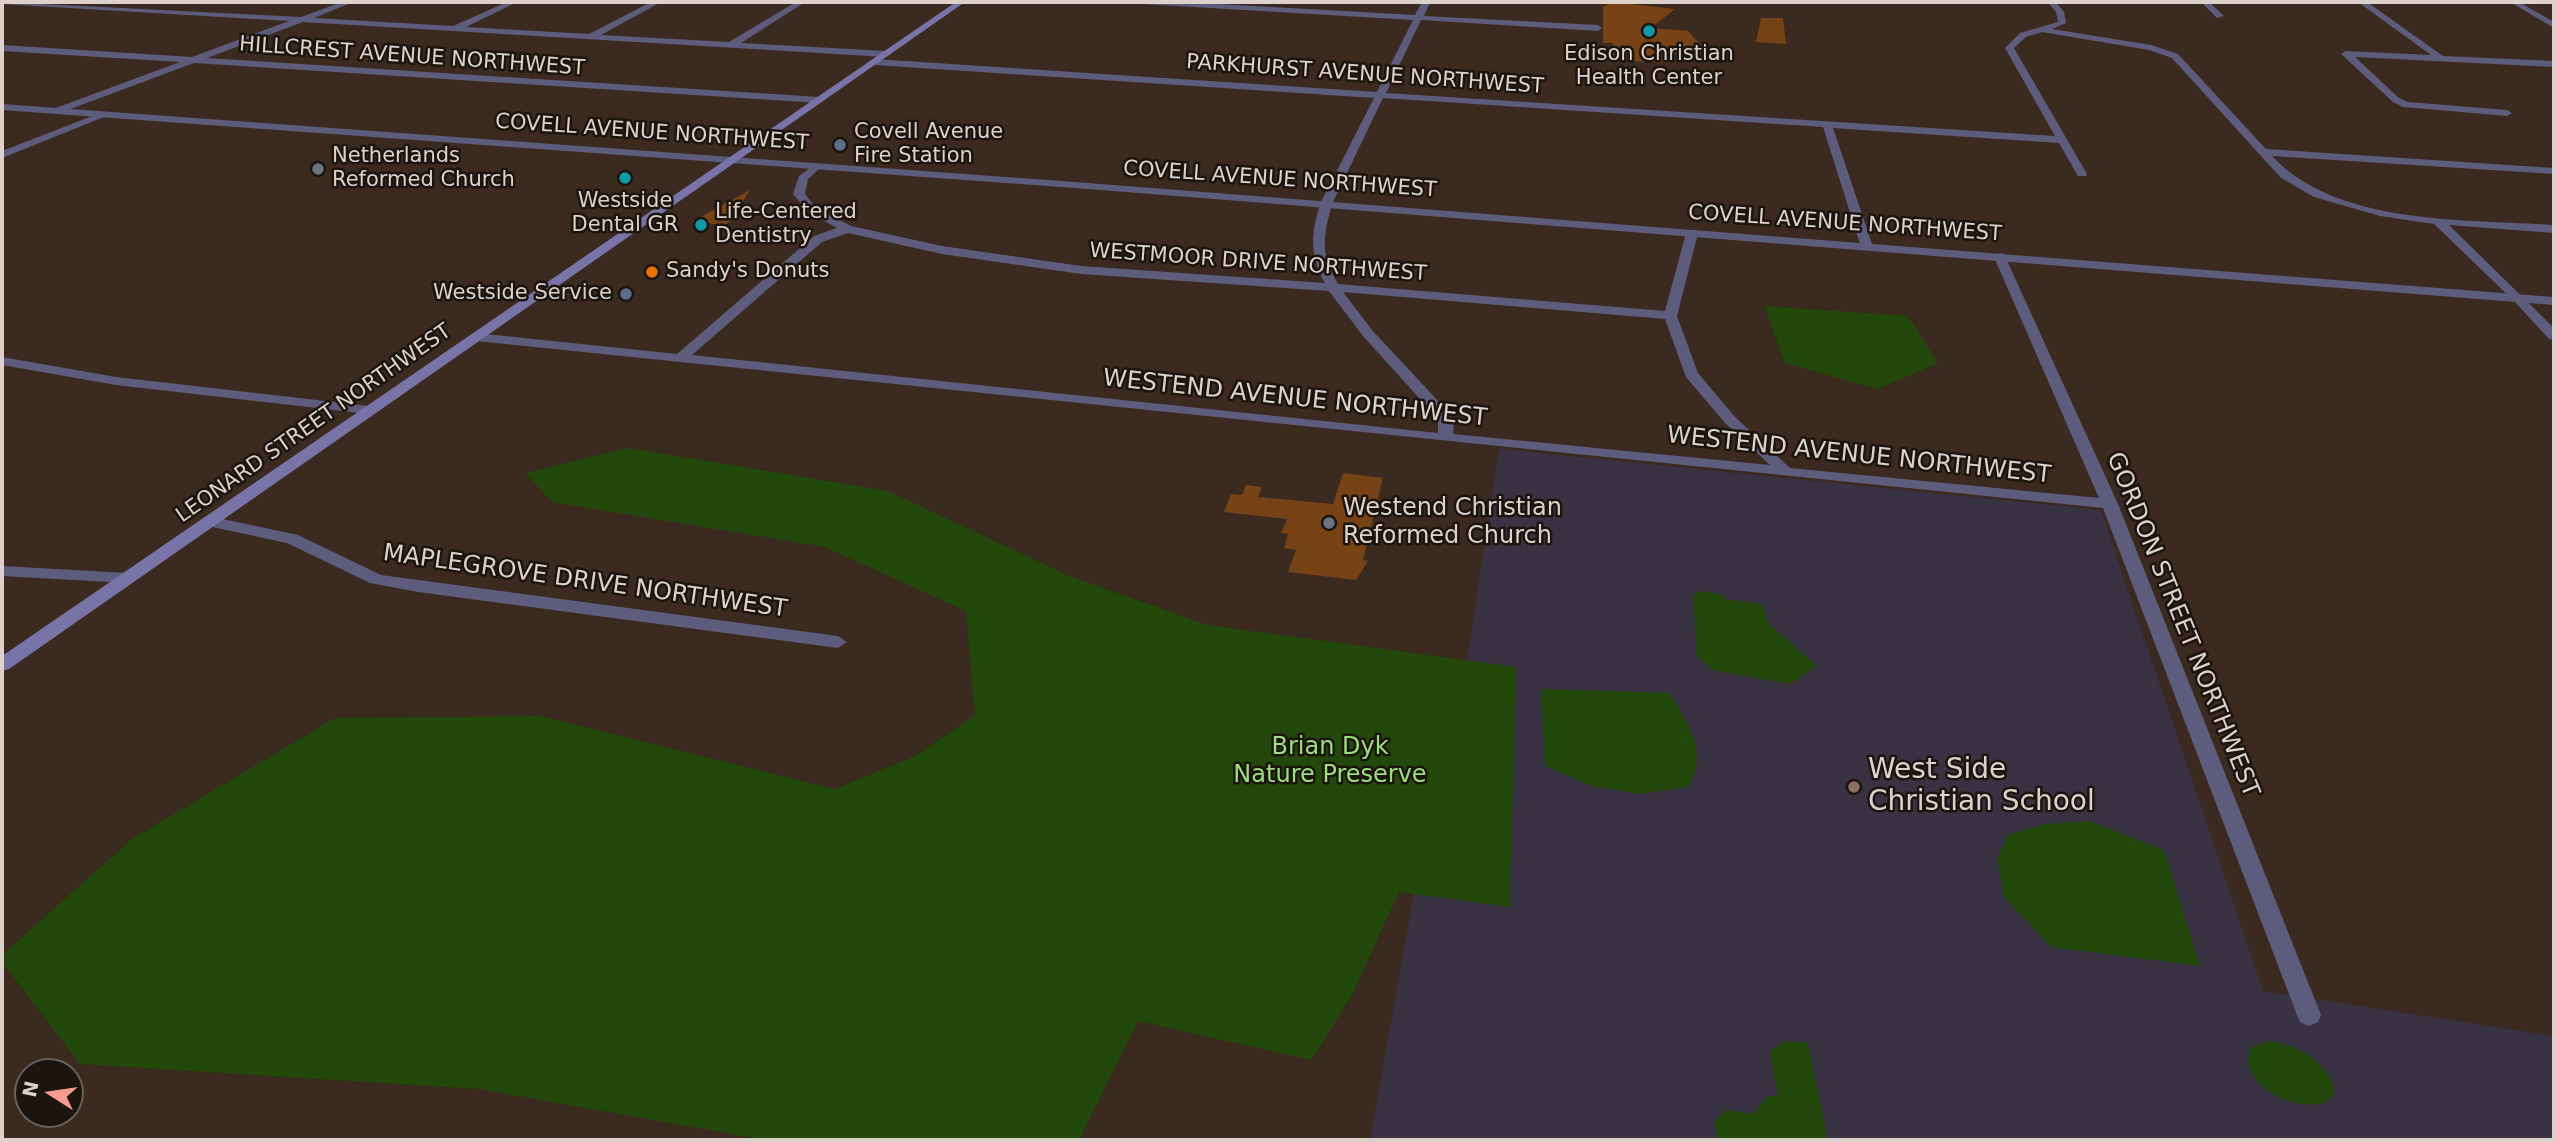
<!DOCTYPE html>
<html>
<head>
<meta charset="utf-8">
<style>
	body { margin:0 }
	#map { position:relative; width:2556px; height:1142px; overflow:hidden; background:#3b2a1f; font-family:"DejaVu Sans",sans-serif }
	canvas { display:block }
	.frame { position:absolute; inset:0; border:4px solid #ddd2cb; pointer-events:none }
	.north { position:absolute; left:14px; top:1058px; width:70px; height:70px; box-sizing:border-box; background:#1c150f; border:2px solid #69615a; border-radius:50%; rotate:282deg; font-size:19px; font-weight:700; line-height:28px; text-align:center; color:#ddd2cb }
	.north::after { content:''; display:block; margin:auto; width:24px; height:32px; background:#f59c91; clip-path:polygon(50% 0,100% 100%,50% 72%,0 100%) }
</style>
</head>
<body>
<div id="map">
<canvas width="2556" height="1142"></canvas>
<div class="frame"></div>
<div class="north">N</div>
</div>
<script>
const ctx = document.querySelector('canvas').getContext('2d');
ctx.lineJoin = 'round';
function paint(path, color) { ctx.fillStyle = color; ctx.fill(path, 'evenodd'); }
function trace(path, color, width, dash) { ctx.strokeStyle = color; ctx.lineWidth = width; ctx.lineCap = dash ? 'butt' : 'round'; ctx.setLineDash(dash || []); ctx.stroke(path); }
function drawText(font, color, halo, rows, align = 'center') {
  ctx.font = font + ' "DejaVu Sans",sans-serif'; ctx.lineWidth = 5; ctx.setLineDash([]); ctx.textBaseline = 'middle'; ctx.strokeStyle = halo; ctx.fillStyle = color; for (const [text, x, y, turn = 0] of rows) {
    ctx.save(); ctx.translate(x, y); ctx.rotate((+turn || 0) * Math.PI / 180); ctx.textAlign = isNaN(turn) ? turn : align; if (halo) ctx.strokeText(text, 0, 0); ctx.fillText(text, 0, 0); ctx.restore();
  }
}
const education = new Path2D(`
	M1499,449l602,61 162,481 291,45v104h-1184l44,-247 95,13 7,-239 -49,-7z`);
const green = new Path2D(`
	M1764,306l144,10 30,47 -60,26 -93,-26z
	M627,448l261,43 179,84 140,50 309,42 -6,240 -111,-15 -48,105 -40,63 -173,-39 -59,119h-314l-286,-51 -399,-25 -78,-102v-7l130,-116 203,-121 205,-2 295,73 80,-33 60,-41 -9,-104 -141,-64 -273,-45 -27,-29z
	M1702,591l19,3 4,5 37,5 6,19 49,43 -27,18 -75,-13 -18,-14 -4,-62z
	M1541,689l128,4c18,27 42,65 18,94l-47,7 -48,-8 -47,-20z
	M2089,821l75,29 36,116 -149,-19 -47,-50 -7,-38 12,-25 37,-10z
	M1784,1041l24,2 20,97h-110l-3,-19 11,-11 26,4 16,-18h10l-8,-44z
	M2267,1041c21,2 42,10 56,27 50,61 -91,40 -73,-20z`);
const building = new Path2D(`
	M1611,2l64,7 -24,19 37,3 21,22 -39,1v9l-61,-3 4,-17h-10v-36z
	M1761,18h22l3,26 -30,-2z
	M750,190l-19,31 -6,4 -34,-3z
	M1343,473l40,5 -20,82 5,1 -12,19 -68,-8 8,-22 -12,-2 4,-14 -7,-1 6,-14 -63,-7 7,-18 11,1 4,-10 16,2 -4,10 75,7z`);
const minor = new Path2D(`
	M2,2l299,15 41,-15h11l-39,16 139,8 54,-24h10l-51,25 123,7 62,-32h10l-60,33 128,7 67,-40h9l-64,41 145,8 5,3 -5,3 -583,-35 -96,36 613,39 5,3 -5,3 -626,-40 -137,51 -4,-1v-4l127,-47 -178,-11v-6l190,12 97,-36 -287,-17z
	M1139,2h43l233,13 7,-13h8l-6,14 174,9 4,3 -4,3 -177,-11 -35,73 669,43 -50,-88 15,-15 38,-11 -2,-10 -8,-10h8l8,10 2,11 -14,6 99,16 27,9 88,95 288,19v6l-282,-18c65,70 194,63 282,69v8l-105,-8 105,103v12l-5,-1 -34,-37 -81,-78 -54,-8 -66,-19 -33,-19 -109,-120 -23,-8 -107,-18 -16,5 -12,11 73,126 -1,2h-8l-19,-33 -226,-15 40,119 -2,3 -10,-3 -38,-120 -440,-29 -51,106c-9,33 -12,49 6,80l327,27 21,-78 10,-3 2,3 -21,83 21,57 37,44 55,51 309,30 -105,-241 6,-4 4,1 114,250 203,511 -3,7 -9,4 -9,-4 -3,-7 -194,-507 -1627,-167 -7,-4 7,-4 201,21 137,-118 23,-8 -29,-16 -15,-18 6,-18 18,-13 5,3 -14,13 -3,15 11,14 35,18 91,20 139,20 244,17c-16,-29 -14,-49 -5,-79l54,-106 -499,-33 -5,-3 5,-3 502,33 36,-72 -270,-16zM848,233l94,21 139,20 248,17 34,45 66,73 9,14v10l-746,-78 130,-113zM1343,292l322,27 21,58 39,46 45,42 -317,-31 1,-11 -14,-20 -68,-73z
	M2201,2h8l15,14 -7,2z
	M2358,2h9l76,54 111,5v6l-199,-10 44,41 9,4 99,8 5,3 -5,3 -104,-9 -10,-5 -52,-48 5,-3 85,4z
	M2510,2h9l35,20v6z
	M100,113l9,2 -107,43v-7z
	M2,357l114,20 253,29 7,4 -7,4 -253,-29 -114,-20z
	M209,516l89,19 83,40 457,61 9,6 -9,6 -420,-56 -48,-9 -83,-40 -84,-18 -2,-4z
	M2,566l126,7 9,5 -9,5 -126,-7z`);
const tertiary = new Path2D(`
	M2,104l1073,78 1479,115v8l-1479,-117 -1073,-78z`);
const secondary = new Path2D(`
	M956,2h9l-956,667 -7,2v-15z`);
const markers = [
	[1649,31,7,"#0f9aa8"],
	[840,145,7,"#5c6f8a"],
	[318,169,7,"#6b7280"],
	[625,178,7,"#0f9aa8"],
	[701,225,7,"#0f9aa8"],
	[652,272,7,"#e8710a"],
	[626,294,7,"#5c6f8a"],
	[1329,523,7,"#6b7280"],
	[1854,787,7,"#8d6e63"]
];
const farPoinames = [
	["Edison Christian",1649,55,"center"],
	["Health Center",1649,79,"center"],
	["Covell Avenue",854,133],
	["Fire Station",854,157],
	["Netherlands",332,157],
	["Reformed Church",332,181],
	["Westside",625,202,"center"],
	["Dental GR",625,226,"center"],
	["Life-Centered",715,213],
	["Dentistry",715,237],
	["Sandy's Donuts",666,272],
	["Westside Service",612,294,"right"]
];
const farStreetnames = [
	["HILLCREST AVENUE NORTHWEST",412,57,4],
	["PARKHURST AVENUE NORTHWEST",1365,75,4],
	["COVELL AVENUE NORTHWEST",652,133,4],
	["COVELL AVENUE NORTHWEST",1280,180,4],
	["COVELL AVENUE NORTHWEST",1845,224,4],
	["WESTMOOR DRIVE NORTHWEST",1258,263,4],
	["LEONARD STREET NORTHWEST",314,424,-35]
];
const streetNames = [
	["WESTEND AVENUE NORTHWEST",1295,399,6],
	["WESTEND AVENUE NORTHWEST",1859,456,6],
	["MAPLEGROVE DRIVE NORTHWEST",585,582,8],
	["GORDON STREET NORTHWEST",2182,625,68]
];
const poiNames = [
	["Westend Christian",1343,509],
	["Reformed Church",1343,537]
];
const parkNames = [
	["Brian Dyk",1330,748],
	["Nature Preserve",1330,776]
];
const nearPoinames = [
	["West Side",1868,771],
	["Christian School",1868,803]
];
paint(education, '#393243');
paint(green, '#22480b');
paint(building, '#774215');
paint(minor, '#5e5c7c');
paint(tertiary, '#5e5c7c');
paint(secondary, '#7974a8');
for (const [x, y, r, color] of markers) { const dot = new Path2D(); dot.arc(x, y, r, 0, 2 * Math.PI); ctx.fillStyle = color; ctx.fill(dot); trace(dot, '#1c150f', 2.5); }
drawText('21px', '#ddd2cb', '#1c150f', farPoinames, 'left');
drawText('21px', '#ddd2cb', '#1c150f', farStreetnames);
drawText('24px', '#ddd2cb', '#1c150f', streetNames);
drawText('24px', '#ddd2cb', '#1c150f', poiNames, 'left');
drawText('24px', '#9bde7d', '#1c150f', parkNames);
drawText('28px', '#ddd2cb', '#1c150f', nearPoinames, 'left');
</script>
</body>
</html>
